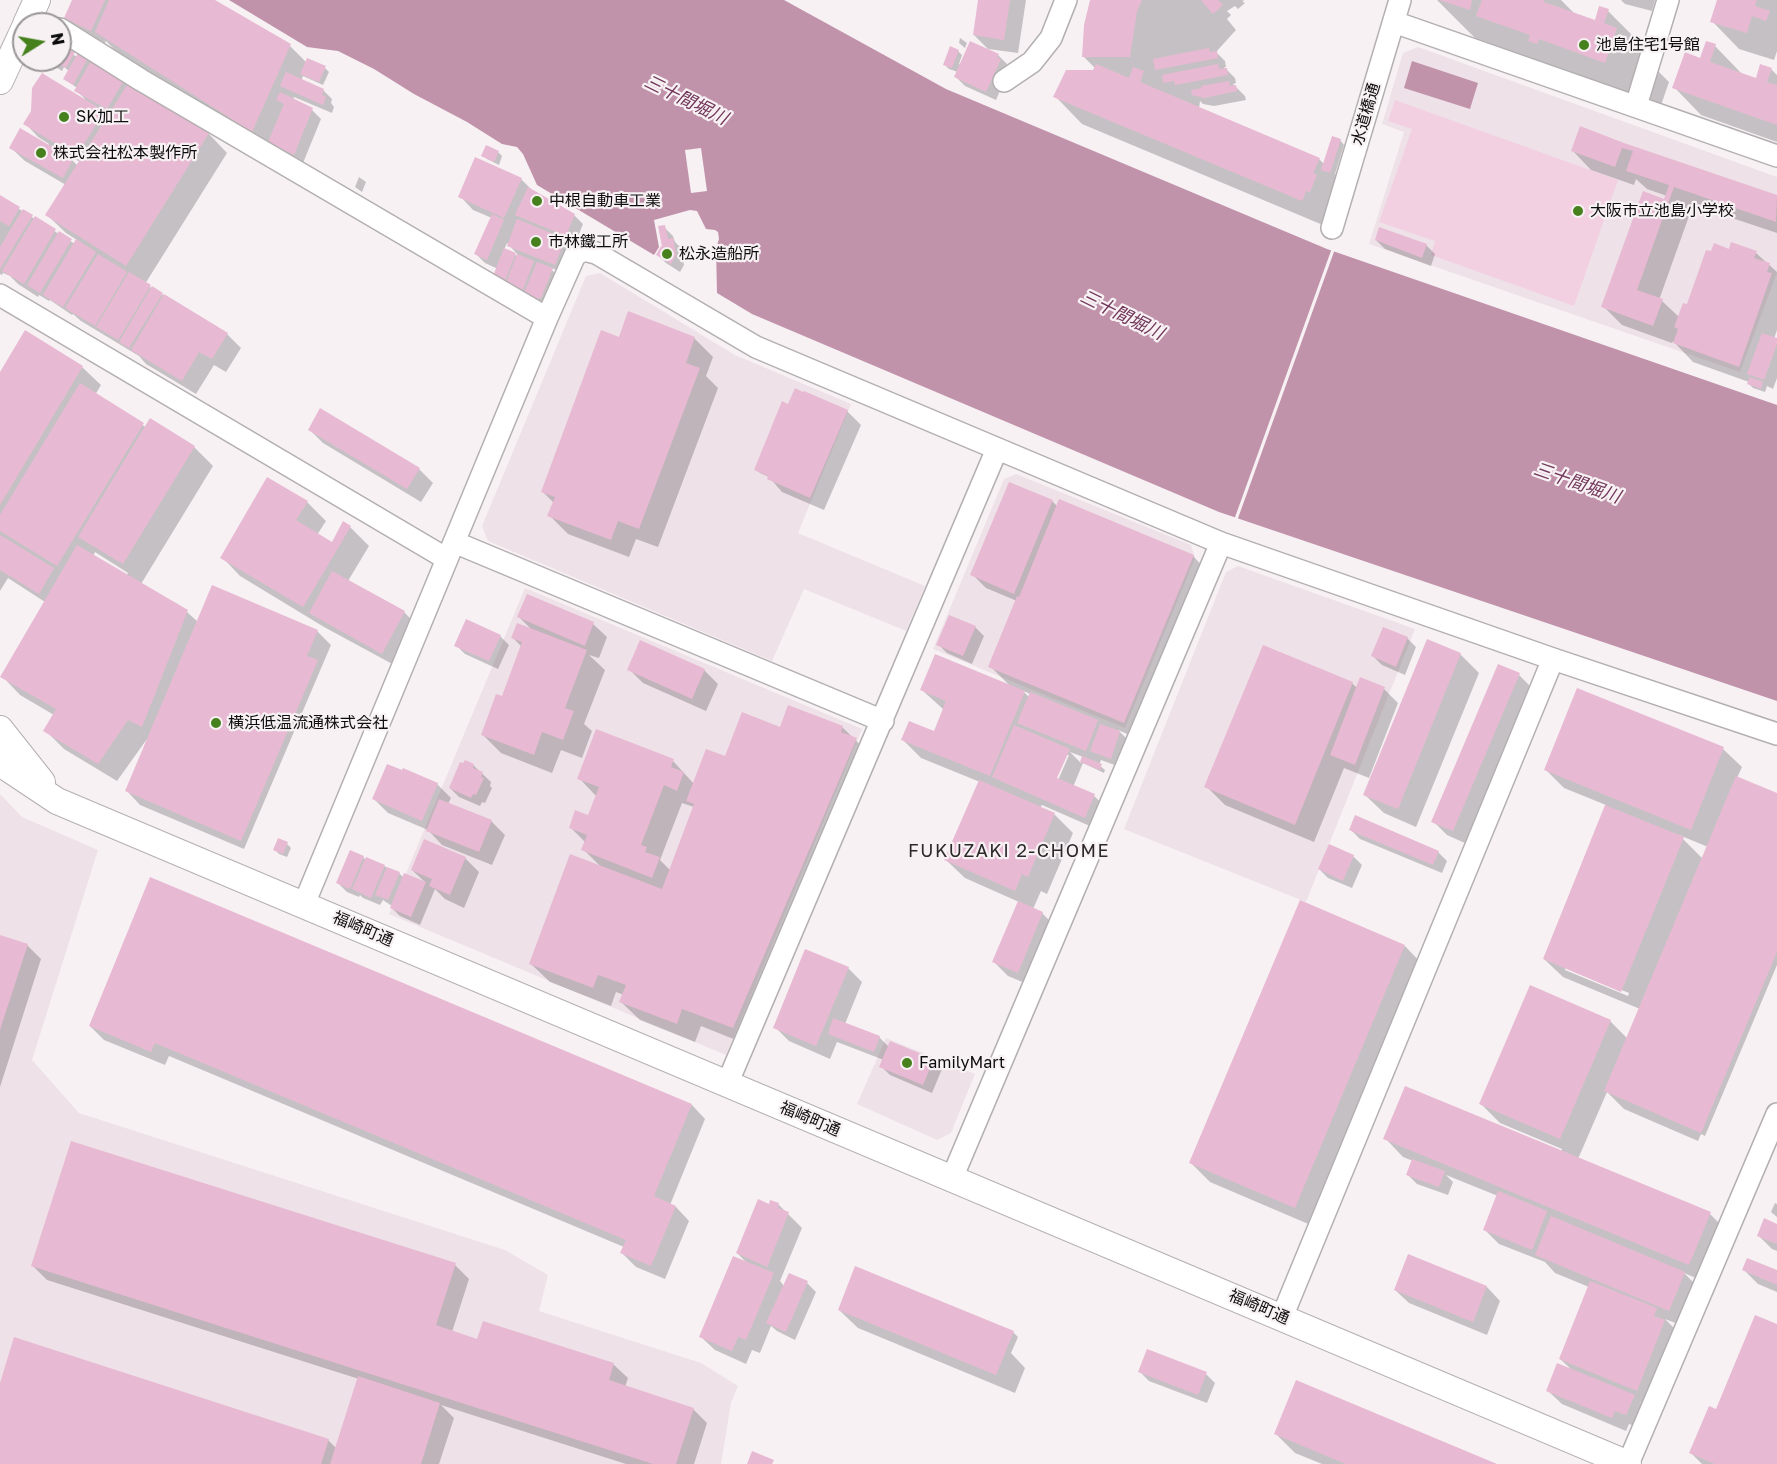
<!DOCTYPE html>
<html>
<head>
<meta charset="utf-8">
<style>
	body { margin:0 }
	#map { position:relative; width:1777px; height:1464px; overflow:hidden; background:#f7f1f4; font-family:"Golos Text",sans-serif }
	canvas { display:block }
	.north { position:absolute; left:12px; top:12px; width:60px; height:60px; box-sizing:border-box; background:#f7f1f4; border:2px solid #9a9698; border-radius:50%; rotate:79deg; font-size:16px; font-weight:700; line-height:24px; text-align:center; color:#0e0d0d }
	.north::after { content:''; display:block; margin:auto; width:21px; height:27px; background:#46811d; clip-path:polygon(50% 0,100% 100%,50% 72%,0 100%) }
</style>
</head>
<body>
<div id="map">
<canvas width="1777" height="1464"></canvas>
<div class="north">N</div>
</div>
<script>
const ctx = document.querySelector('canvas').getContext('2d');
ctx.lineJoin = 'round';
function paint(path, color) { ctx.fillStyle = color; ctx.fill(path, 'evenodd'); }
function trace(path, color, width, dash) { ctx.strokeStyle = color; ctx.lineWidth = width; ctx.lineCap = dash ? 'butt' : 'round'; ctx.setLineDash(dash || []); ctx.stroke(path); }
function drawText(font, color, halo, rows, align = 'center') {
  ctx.font = font + ' "Golos Text","Noto Sans JP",sans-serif'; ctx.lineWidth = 4.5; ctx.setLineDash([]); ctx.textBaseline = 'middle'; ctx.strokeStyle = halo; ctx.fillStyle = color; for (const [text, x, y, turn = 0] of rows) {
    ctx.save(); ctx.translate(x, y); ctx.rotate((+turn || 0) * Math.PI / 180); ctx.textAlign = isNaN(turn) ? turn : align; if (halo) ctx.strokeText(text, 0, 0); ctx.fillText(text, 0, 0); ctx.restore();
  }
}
const built = new Path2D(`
	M1418,47l359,130v96l-37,99 -371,-128 35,-112 -22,-8 21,-71z
	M600,273l135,82 116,49 -53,129 127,53 -19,45 -102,-42 -32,72 -284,-120 -6,-15 104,-250z
	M1016,474l175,71 4,13 -70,170 -192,-79 71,-170z
	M1238,566l177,63 -109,273 -182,-73 102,-257z
	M525,588l337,141 -136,326 -337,-141z
	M0,794l22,23 76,33 -66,210 47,53 426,137 43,25 -9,36 162,52 37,23 -7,17 -10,61h-721z
	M886,1038l89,36 -24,59 -14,7 -80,-36z`);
const green = new Path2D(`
	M1395,100l223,80 -44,126 -143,-51 4,-14 -56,-19 33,-93 -24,-8z`);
const water = new Path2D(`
	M229,0h555l162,89 381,160 450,156v296l-558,-189 -467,-198 -35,-21 -1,-45 3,-9 -1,-7 -3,-2 -9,-1 -9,-18 -7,-1 -36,10 5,27 -5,8 -117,-70 -14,-31 -6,-7 -15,-3 -35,-22 -53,-28 -40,-25 -36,-18 -31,-4z
	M1412,61l66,22 -8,26 -66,-21z`);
const pier = new Path2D(`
	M701,148l6,43 -16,2 -6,-43z
	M1332,248l3,1 -98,272 -3,-1z`);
const shadow = new Path2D(`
	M73,0h139l78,46 16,16 19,6 4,4 -6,13 -20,-9 -2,5 22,9 9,9 -1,4 3,4 -2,6 -38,-16 -1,3 19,10 9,9 -18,44 -24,-12 -6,-6 -2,4 -156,-99 -9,-9 -1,2 -26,-12 -14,-13z
	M980,0h46l-8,53 -30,-4 -14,-14z
	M1092,0h153l-3,1 3,2 -7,6 -3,-3 -8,5 4,4 -4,4 9,11 -20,22 9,9 1,6h-2l11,11 1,5 -3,1 12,12 1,4 -32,6 -11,-2 -3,-3 -1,8 120,50 5,5 16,-24 4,5 -9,29 12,13 -17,41 -248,-104 -27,-28 39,-25 2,-2 -13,-13z
	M1437,0h124l15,15 20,7 12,-11 53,53 -3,7 11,11 -11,32 -169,-62z
	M1621,0h34l-3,11 -27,-7z
	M1718,0h59v51l-3,9 -35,-11 -27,-28z
	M960,38l7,5 -2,5 -6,-5z
	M60,46l17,11 2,-2 8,4 4,4 32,18 5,5 1,-2 80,50 18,19 -82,131 82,50 14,14 -15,24 -12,-7 -18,29 -50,-30 -7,-8 -58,-35 -8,-7 -1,1 -22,-15 -1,1 -10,-6 -1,2 -20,-13 -8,-8 -7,-3 -1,2 -2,-1v-77l75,47 2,-4 -11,-7 -19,-18 19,-30 -41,-24 -14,-13 37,-2 1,-2 -11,-7 -13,-14 60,-24 -9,-9 1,-2 -12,-9 4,-8 -5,-4 -2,4 -12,-8 2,-3h8zM102,109l9,5 -2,3 -7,-7zM70,156l10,6 -2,4 -9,-9z
	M1715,46l28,29 14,5 14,-11 6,6v67l-76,-27 -27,-28z
	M958,51l4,4 -3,9 2,1 37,-10 9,9 -1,2 3,3 -13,31 -31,-14 -9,-9 2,-5 -9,-3 -4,-4z
	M1623,144l154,52v37l-84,-28 -34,95 3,1 17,16 51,-66 26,2 21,19v58l-3,9 3,1v38l-4,11 -6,-3 -2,6 -12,-4 -4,-4v-2l-56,-20 -20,-21 -1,2 -50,-18 -19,-19 64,-110 -20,-7 -11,-10 -2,6 -43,-15 -18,-19z
	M498,152l4,4 -3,9 -12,-6 -4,-4z
	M359,177l7,5 -4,10 -7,-5z
	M521,179l12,12 41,24 9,9 -8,20 -12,-5 10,10 -9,24 -15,-6 12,12 -19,28 -43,-27 -1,-11 -13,-6 -9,-9 16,-36 -19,-8 -13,-14zM507,243l13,14 -16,-7z
	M664,227l9,9 2,6 6,6 3,17 -4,7 -14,-9 -9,-9 7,-4z
	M1376,240l50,5 9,9 -4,12 -46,-17z
	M629,313l65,25 19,19 -7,19 12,12 -60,159 -22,-8 -7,18 -61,-23 -19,-19 5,-12 -12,-12 77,-152z
	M82,367l19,18 -6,10 52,33 47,19 19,19 -72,118 46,28 11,10 119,9 14,14 -87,204 -104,-44 -13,-14 20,-52 -30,42 -53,-32 -19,-19 9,-15 -34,-20 -18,-19 43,-74 -37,-24 -8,13v-217zM95,552l33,21 -2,3 -33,-20z
	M789,405l58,6 14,14 -37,85 -42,-18 -13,-15 -9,-4 -4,-4z
	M310,430l109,39 14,14 -12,19 -98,-59z
	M1052,501l6,6 135,49 18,19 -68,166 -25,-11 11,11 -9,26 -19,-7 -2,5 6,5 -1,3 -21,-10 -10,24 21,9 14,13 -9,21 -57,-25 -2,3 14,6 19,19 -26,61 -6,-3 -8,18 9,4 14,14 -24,59 -24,-10 -14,-14 25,-60 -54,-24 -19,-18 34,-78 -59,-24 -18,-18 31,-7 10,-23 -22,-20 89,-3 -21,-21 27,-65 -31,-13 -14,-14zM1022,690l8,4 -1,3zM1070,752l13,5 -2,6zM1066,755h3l-13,30 -3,-1z
	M307,502l19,19 -9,14 15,9 18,-17 19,19 -21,35 56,31 14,14 -22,40 -72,-39 -84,-51 -18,-19z
	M519,617l74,7 14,13 -8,21 -10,-3 16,15 -21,54 8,7 -10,27 -21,-8 -9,23 -51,-20 -18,-18 20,-37 19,-51 -9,-9 20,-7z
	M975,627l9,9 -12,28 -25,-11 -9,-9z
	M500,636l9,9 -11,24 -33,-15 -9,-9z
	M1407,638l9,9 -11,28 -23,-10 -9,-9z
	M1264,646l89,38 4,4 27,1 14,14 -29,75 -25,-10 -30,74 -89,-37 -19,-19z
	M1460,654l19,19 -63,154 -32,-14 -19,-18z
	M629,669l75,1 14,14 -12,27 -63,-28z
	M1519,675l14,14 -66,155 -20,-9 -14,-14z
	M842,727l32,31 -123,288 -50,-20 -6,16 -55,-22 -19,-18 3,-7 -8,-3 -5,14 -61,-24 -19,-18 70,-97 -18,-18 3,-6 -16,-16 19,-10 8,-20 -18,-19 94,-17 21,23 32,-26 55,-29zM682,803l12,4 -24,63 -10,-10z
	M1723,749l19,18 -5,11 40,17v170l-72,171 -4,-2 -3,7 -74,-32 -17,-17 -29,67 132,55 18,18 -20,51 -24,-10 19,19 -15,36 -23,-9 9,9 -19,80 -15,-6 8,8 -8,18 -11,-4 -3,7 -64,-27 -14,-13 25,-20 -13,-12 29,-72 -34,-14 -10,-11 -46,-18 -14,-14 13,-34 -52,-21 7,7 -5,13 -31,-11 -9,-9 5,-14 -10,-4 -18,-19 176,14 1,-3 -62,-26 -19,-19 129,-83 17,17 13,-29 -77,-32 -19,-18 62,-154 -42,-17 -18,-18zM1679,835l29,12 -5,12zM1565,967l64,26 -1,3 -63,-26z
	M473,765l18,17 -1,4 2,2 -7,15 -3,-1 -2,4 -21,-9 -9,-9z
	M437,784l14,14 -3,6 43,17 14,14 -13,30 -50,-20 -14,-15 -40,-17 -14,-14z
	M1351,830l87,22 9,9 -5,12 -82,-34z
	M279,840l8,4 4,4 -4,9 -8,-3 -4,-4z
	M1353,856l9,9 -10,23 -24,-10 -9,-9z
	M363,857l3,3 18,6 15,7 5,5 1,-3 21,8 -14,-13 53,-12 14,14 -15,36 -19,-9 -10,-10 -15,36 -20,-9 -9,-9 1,-1 -9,-6 -3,5 -17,-7 -3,-3 -1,2 -12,-5 -9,-9z
	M151,879l541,226 13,14 -35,86 6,2 13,14 -24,58 -29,-12 -14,-14 2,-6 -455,-191 -4,9 -61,-25 -14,-14z
	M0,936l27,9 14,14 -41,128z
	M1405,946l18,19 -110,261 -103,-44 -19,-19z
	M848,968l14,14 -17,42 34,13 10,10 44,13 9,9 -10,24 -42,-18 -9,-9 3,-6 -47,-18 -7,17 -41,-18 -14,-14z
	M1775,1203l2,1v13l-6,-5z
	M779,1205l23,23 -22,53 4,5 5,-11 18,8 9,9 -21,48 -18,-9 -6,-5 -11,27 -8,-3 -6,14 -31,-14 -14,-13 47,-73 -11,-11 32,-47z
	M1777,1226v25l-5,-2 -14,-14z
	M1409,1256l78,31 13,14 -13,34 -78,-32 -14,-13z
	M455,1265l14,14 -17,53 26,9 6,-18 130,42 14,13 -3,9 68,22 14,14 -13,41h-68l-185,-59 13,13 -15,46h-439v-76l328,52 9,9 22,-70 -312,-99 -14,-14z
	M1744,1270l33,2v20l-19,-8z
	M887,1280l126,52 5,5 -7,16 14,15 -10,25 -157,-65 -19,-18z
	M1777,1325v139h-75l-11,-11 26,-42z
	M1140,1372l66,2 9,9 -8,20 -58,-22z
	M1276,1434l217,30h-171l-27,-11z`);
const building = new Path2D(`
	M72,0h33l-14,31 -27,-13z
	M109,0h106l76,44 -39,88 -157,-100z
	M978,0h32l-6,40 -31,-5z
	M1090,0h52l-5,11 -7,46h-48l2,-32z
	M1201,0h17l5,5 -10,9z
	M1439,0h33l-2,10z
	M1482,0h62v2l51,18 4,-14 10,3 -5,14 13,5 -12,35 -66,-24 -2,5 -9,-3 2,-6 -54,-19z
	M1717,0h40l-2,6 15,5 -4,10 -14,-5 -5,17 -37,-11z
	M970,41l29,13 -2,3 4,2 -15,33 -32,-15z
	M1706,41l10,3 -6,18 46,16 4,-14 12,4 -5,14 10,3v40l-105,-37 13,-36 15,6z
	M60,44l15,8 -9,16 -7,-4 -2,4 -9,-5 2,-3h10z
	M950,46l9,4 -7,18 -9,-3z
	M1209,48l1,4 7,-1 1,7 -63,12 -2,-11z
	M78,53l10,5 -15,27 -10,-6z
	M307,58l19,8 -7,16 -19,-8z
	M91,61l33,19 -17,29 -33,-18z
	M1096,64l33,14 4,-11 11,4 -4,11 180,76 -7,15 4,2 -7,17 -4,-1 -4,10 -249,-104 13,-27h27z
	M1218,64l1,5 8,-1 1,7 -53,10 -1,-4 -11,2 -1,-8z
	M286,72l38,17 -2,6 4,2 -3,8 -43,-19z
	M42,73l62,38 -27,45 -54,-32 8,-13 1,-23z
	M1229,81l1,5 6,-1 1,6 -33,7 -12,-3 -1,-5 11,-2 -1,-2z
	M129,82l80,51 -83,133 -81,-51z
	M280,92l33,16 -19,47 -26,-13 16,-38 -8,-4z
	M1580,126l44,17 153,52 -1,27 -102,-35 -37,103 26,9 -10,27 -52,-19 42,-116 21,8 5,-14 -43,-14 7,-20 -11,-3 -7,19 -44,-16z
	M20,128l53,31 -10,19 -54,-30z
	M1332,136l9,3 -11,34 -9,-3z
	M486,145l13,6 -5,11 -13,-6z
	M475,157l47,21 -18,40 -46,-21z
	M528,187l47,27 -9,22 -51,-21z
	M0,195l20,12 -11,19 -9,-5z
	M23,209l10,6 -33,54v-22z
	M492,214l12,6 -17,40 -13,-6z
	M35,216l21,13 -32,55 -22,-13z
	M517,219l48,20 -10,26 -48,-19z
	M665,225l3,14 5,-1 3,17 -5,9 -15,-9 5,-9 1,1 -4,-21z
	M1379,227l48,17 -5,14 -47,-18z
	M59,231l13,8 -32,54 -13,-8z
	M76,239l20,13 -33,55 -20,-12z
	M1731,242l26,9 -3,7 16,5 -3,9 5,1 -33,94 -66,-24 5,-14 -4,-2 9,-24 4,1 19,-54 5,1 3,-8 15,6z
	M504,248l12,5 -11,28 -12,-5z
	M98,254l29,18 -32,54 -30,-18z
	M517,254l17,7 -11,29 -17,-7z
	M537,262l16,6 -12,30 -9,1 -9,-4z
	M129,272l22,13 -33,55 -22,-13z
	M152,286l11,7 -34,55 -10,-6z
	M164,294l64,39 -16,26 -13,-7 -17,29 -51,-31z
	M628,311l67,26 -9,26 14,5 -61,161 -21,-8 -7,19 -64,-24 8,-19 -14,-5 60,-162 18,7z
	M25,330l58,36 -83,139v-133z
	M1762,333l15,5v6l-13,36 -17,-6z
	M1750,377l13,5 -2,7 -14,-5z
	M80,383l64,40 -87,143 -57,-35v-16z
	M795,388l8,4 1,-1 44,19 -38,88 -43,-19 1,-3 -14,-6 28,-69 6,3z
	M320,408l100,60 -13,21 -99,-59z
	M150,418l45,28 -72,118 -45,-27z
	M267,477l41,24 -12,19 36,22 11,-21 8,5 -48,81 -83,-49z
	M1009,482l44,18 -39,94 -44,-19z
	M1059,499l135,56 -70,168 -136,-56 29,-71 2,1z
	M0,535l54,33 -15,26 -39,-24z
	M77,545l111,65 -46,117 -14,-7 -30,44 -55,-33 13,-22 -56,-32z
	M332,571l73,40 -23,43 -73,-41z
	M212,585l106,45 -11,26 11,4 -77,181 -116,-50z
	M527,594l67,28 -9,24 -68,-29z
	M949,615l27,11 -13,30 -27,-11z
	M466,619l35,16 -12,26 -35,-15z
	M517,623l70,27 -22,58 9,3 -11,29 -21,-8 -8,23 -53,-20 15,-41 6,2 20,-54 -11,-4z
	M1383,627l25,10 -12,30 -25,-11z
	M1427,639l34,14 -63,156 -35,-14z
	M640,640l65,29 -13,30 -65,-29z
	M1263,645l90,37 -58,143 -91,-38z
	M935,654l90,37 -35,85 -89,-36 8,-19 25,10 12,-30 -26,-11z
	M1498,664l22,9 -67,158 -22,-9z
	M1360,677l25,10 -30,78 -25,-10z
	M1577,688l147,59 -33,83 -147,-60z
	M1030,692l68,28 -12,31 -69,-28z
	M788,705l55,21 -2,6 16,6 -124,290 -51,-19 -5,15 -58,-22 7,-17 -28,-10 -5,13 -64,-24 41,-110 92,35 32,-85 -8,-3 20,-52 19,7 17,-44 38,15z
	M1100,724l20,7 -9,28 -21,-8z
	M1014,725l56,24 -13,29 38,16 -10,24 -93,-41z
	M596,729l78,30 -3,8 13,5 -7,19 -13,-6 -23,60 6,2 -2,5 15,5 -8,21 -71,-28 6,-15 -18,-7 6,-18 13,5 11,-28 -22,-8z
	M1082,756l20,8 -2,6 -20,-8z
	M465,760l9,4 -1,4 10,4 -2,5 3,1 -8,17 -3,-1 -2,4 -22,-10 11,-26 3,1z
	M387,764l15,6 1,-2 35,15 -16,38 -50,-22z
	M1736,776l41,17v159l-76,181 -97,-42z
	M979,780l76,33 -27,64 -6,-3 -7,17 -71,-31z
	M439,799l53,21 -13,32 -53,-21z
	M1605,805l79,32 -63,155 -78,-33z
	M1355,815l84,36 -6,14 -84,-35z
	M278,838l10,4 -5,12 -10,-4z
	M424,839l42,18 -16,38 -21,-9 3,-7 -21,-9z
	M1329,844l25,11 -11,26 -25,-12z
	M350,850l14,6 -14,33 -14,-6z
	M366,857l19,8 -14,33 -19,-9z
	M387,867l13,5 -12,28 -13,-5z
	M404,873l22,9 -15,35 -21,-9z
	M150,877l542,227 -38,92 22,10 -25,60 -31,-13 6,-13 -471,-197 -4,9 -62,-26z
	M1300,900l105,45 -110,263 -106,-45z
	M1018,901l25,11 -25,61 -26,-11z
	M0,935l28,9 -28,86z
	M805,949l44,18 -33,79 -43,-18z
	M1530,985l81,35 -51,119 -81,-35z
	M833,1018l47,18 -6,16 -46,-18z
	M890,1041l44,18 -11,26 -44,-18z
	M1405,1086l306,126 -22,53 -306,-126z
	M71,1141l385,122 -20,62 41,14 6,-18 131,42 -5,17 85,28 -18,56h-23l-622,-198z
	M1412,1159l33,12 -6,16 -33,-12z
	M1498,1191l49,20 -15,39 -49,-20z
	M758,1199l11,5 1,-4 9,3 -1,5 11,4 -22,55 -31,-14z
	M1551,1216l134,56 -16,39 -134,-56z
	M1764,1218l13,6v20l-20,-8z
	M1408,1254l79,32 -14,36 -79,-32z
	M733,1256l41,17 -28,67 -8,-3 -6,14 -33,-14z
	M1747,1258l30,12v15l-35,-15z
	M855,1266l159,65 -18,44 -158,-65z
	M789,1273l19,8 -22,51 -20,-9z
	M1590,1281l67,27 -3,8 11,4 -28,71 -78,-32z
	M1755,1315l22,9v140h-62l-26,-11 20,-47 7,3z
	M14,1337l315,102 -8,25h-321v-81z
	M1147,1349l60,23 -9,23 -60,-23z
	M1557,1363l78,32 -9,20 -11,-4 -3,7 -66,-27z
	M358,1376l82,27 -19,61h-91z
	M1296,1380l201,84h-151l-72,-30z
	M752,1451l22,9 -2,4h-25z`);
const minor = new Path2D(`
	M1394,22l383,134
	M60,29l81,51 406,238
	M1004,81l28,-19 19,-24 15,-38
	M1636,106l32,-106
	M1332,228l68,-228
	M0,295l447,264
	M454,542l429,179
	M304,904l243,-586 28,-63 9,-5 12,3 160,94 465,196 332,116 224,75
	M727,1084l270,-635
	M952,1178l269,-635
	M1282,1317l271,-658
	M1628,1464l149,-350`);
const tertiary = new Path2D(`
	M26,24l11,-24
	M0,81l24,-52
	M0,729l42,53
	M0,760l9,9 48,32 1571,663`);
const markers = [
	[1584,45,6,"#46811d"],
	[64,117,6,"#46811d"],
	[41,153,6,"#46811d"],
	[537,201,6,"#46811d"],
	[1578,211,6,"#46811d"],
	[536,242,6,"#46811d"],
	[667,254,6,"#46811d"],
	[216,723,6,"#46811d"],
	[907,1063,6,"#46811d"]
];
const poiNames = [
	["池島住宅1号館",1596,45],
	["SK加工",76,117],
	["株式会社松本製作所",53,153],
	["中根自動車工業",549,201],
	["大阪市立池島小学校",1590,211],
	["市林鐵工所",548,242],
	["松永造船所",679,254],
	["横浜低温流通株式会社",228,723],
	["FamilyMart",919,1063]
];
const streetNames = [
	["水道橋通",1366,114,-74],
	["福崎町通",363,929,23],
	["福崎町通",810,1119,23],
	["福崎町通",1259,1307,23]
];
const waterNames = [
	["三十間堀川",686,100,26],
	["三十間堀川",1122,315,26],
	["三十間堀川",1577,483,19]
];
const neighbourhoodNames = [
	["FUKUZAKI 2-CHOME",1009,851]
];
paint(built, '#eee1e8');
paint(green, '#f2d0e1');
paint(water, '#c193ab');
paint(pier, '#f7f1f4');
paint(shadow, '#0003');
paint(building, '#e8b9d2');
trace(minor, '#b4afb1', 24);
trace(tertiary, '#b4afb1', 28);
trace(minor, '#fff', 21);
trace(tertiary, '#fff', 26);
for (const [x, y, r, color] of markers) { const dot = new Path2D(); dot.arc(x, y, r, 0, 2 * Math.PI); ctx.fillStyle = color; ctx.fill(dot); trace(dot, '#f7f1f4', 2); }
drawText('16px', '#0e0d0d', '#f7f1f4', poiNames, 'left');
drawText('16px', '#0e0d0d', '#f7f1f4', streetNames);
drawText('italic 18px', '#72375a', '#f7f1f4', waterNames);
ctx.letterSpacing = '1.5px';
drawText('18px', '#2c282a', '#f7f1f4', neighbourhoodNames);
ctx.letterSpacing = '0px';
</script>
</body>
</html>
